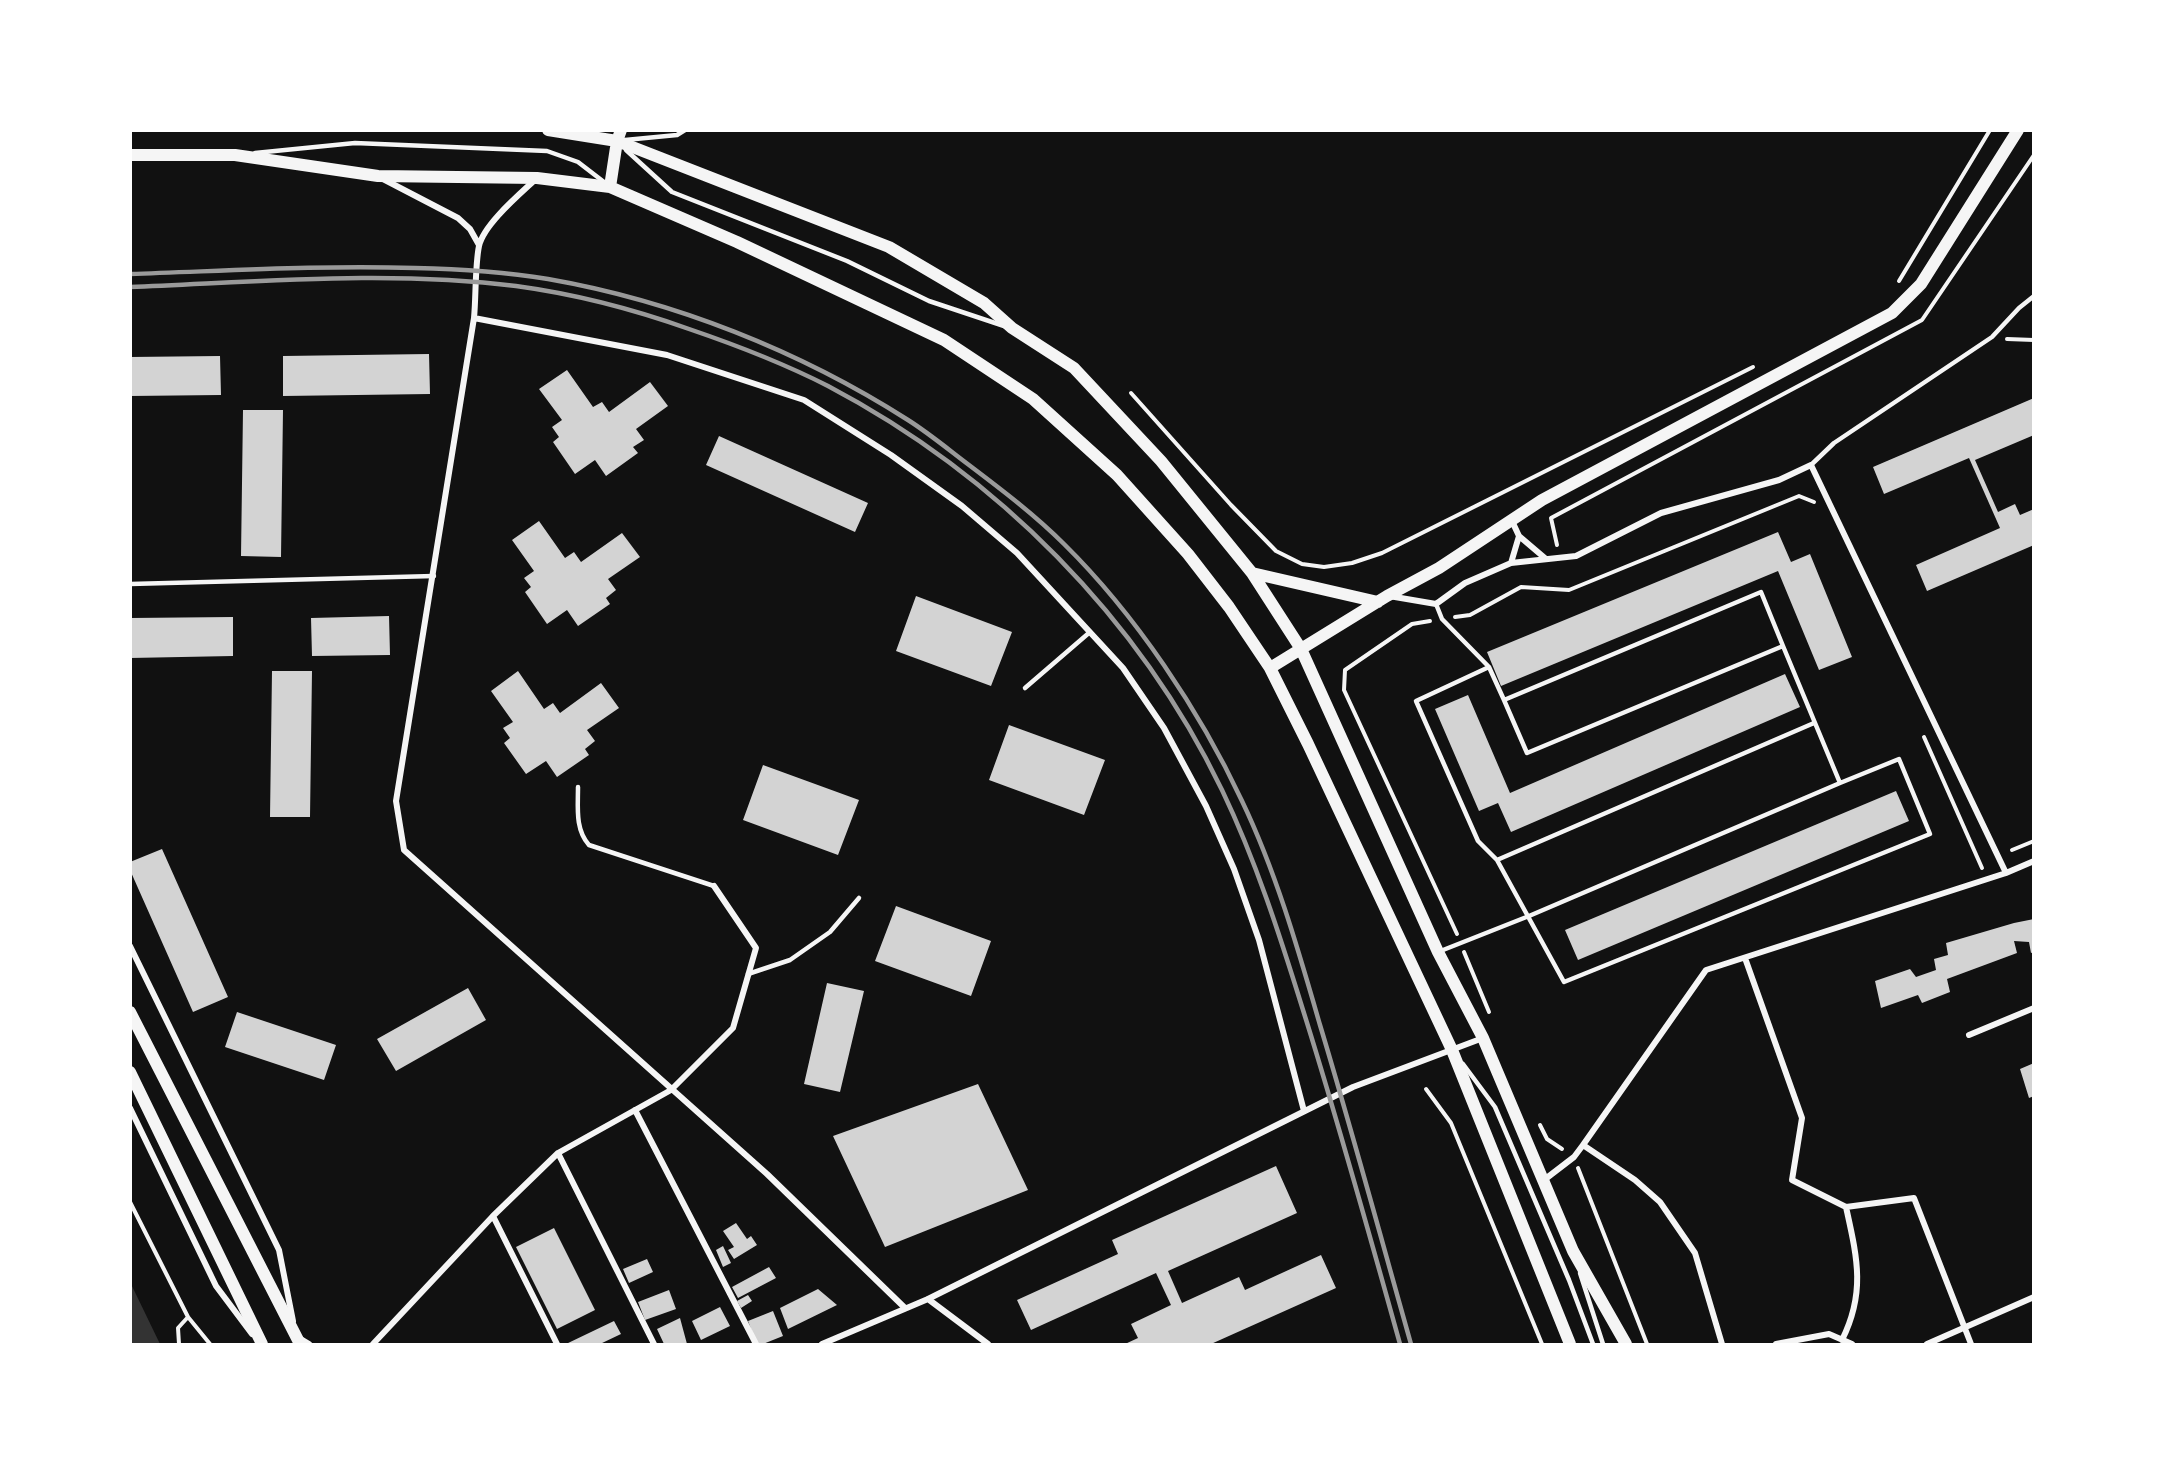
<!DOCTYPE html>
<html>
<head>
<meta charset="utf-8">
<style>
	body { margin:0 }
	#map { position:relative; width:2164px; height:1475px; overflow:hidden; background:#111; font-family:"PT Sans Narrow",sans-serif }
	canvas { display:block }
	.frame { position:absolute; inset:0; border:132px solid #fff; pointer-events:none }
</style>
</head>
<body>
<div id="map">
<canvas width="2164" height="1475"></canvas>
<div class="frame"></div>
</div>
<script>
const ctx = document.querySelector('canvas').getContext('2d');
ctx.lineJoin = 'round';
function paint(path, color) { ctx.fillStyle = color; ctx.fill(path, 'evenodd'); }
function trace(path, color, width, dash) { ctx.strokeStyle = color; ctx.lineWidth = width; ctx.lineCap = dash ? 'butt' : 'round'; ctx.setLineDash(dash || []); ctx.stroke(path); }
const water = new Path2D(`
	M130,1284h1l29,60h-29z`);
const building = new Path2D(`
	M429,354l1,40 -147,2v-40z
	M220,356l1,39 -91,1v-39z
	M567,370l26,37 9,-5 7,10 41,-30 18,24 -32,23 8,11 -11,7 5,6 -32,23 -11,-16 -20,14 -22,-32 6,-5 -7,-10 10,-7 -23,-31z
	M2034,398v37l-59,25 23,52 17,-8 5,11 14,-6v36l-107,46 -11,-26 84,-37 -31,-70 -85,36 -11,-27z
	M243,410h40l-2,147 -40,-1z
	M719,436l149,67 -13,29 -149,-67z
	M539,521l26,37 9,-6 7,10 41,-29 18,24 -32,22 8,11 -10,8 4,6 -32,22 -11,-16 -20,14 -22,-32 6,-5 -7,-9 10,-7 -22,-31z
	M1778,532l13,30 19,-8 42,103 -33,13 -41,-99 -277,115 -14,-34z
	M916,596l96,36 -21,54 -95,-35z
	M389,616l1,39 -78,1 -1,-38z
	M233,617v39l-103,2v-40z
	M272,671h40l-2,146h-40z
	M518,671l26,38 9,-6 7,10 41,-30 18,25 -32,22 8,11 -10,8 4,6 -32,22 -11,-16 -20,13 -22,-31 6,-5 -7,-10 10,-6 -22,-31z
	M1785,674l15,33 -289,125 -13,-29 -19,8 -44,-102 33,-14 42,98z
	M1009,725l96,35 -21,55 -95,-35z
	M763,765l96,35 -21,55 -95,-35z
	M1896,791l13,30 -331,139 -13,-30z
	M162,849l66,148 -35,15 -63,-142v-8z
	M896,906l95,35 -20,55 -96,-35z
	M2034,919v33l-3,1 -2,-11 -15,-1 3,12 -70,26 3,13 -28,11 -4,-8 -37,13 -6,-27 35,-12 6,8 20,-7 -2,-11 14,-4 -2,-12 68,-20z
	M827,983l37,8 -24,101 -36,-8z
	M468,988l18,32 -90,51 -19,-32z
	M237,1012l99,33 -12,35 -99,-33z
	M2034,1063v33l-5,2 -9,-29z
	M978,1084l50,106 -143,57 -52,-111z
	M1276,1166l21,47 -129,58 14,32 57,-26 6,13 76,-35 15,33 -125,56h-86l13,-6 -7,-14 40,-19 -15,-32 -125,57 -14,-30 101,-46 -6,-14z
	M736,1223l11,16 4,-3 6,9 -23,14 -6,-9 6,-3 -11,-16z
	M554,1228l41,82 -38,19 -41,-82z
	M723,1246l8,17 -8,4 -7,-17z
	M647,1259l6,13 -24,11 -6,-14z
	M769,1267l7,11 -38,20 -6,-11z
	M818,1289l19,16 -49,24 -8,-21z
	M669,1290l7,19 -31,11 -7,-18z
	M748,1295l4,6 -11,7 -4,-7z
	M720,1307l10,19 -29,14 -9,-19z
	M773,1311l10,25 -20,8h-6l-9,-23z
	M680,1318l7,26h-23l-7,-15z
	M614,1321l7,13 -21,10h-34z`);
const path = new Path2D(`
	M1899,281l91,-151
	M2007,339l27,1
	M1131,393l100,112 45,46 26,13 22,3 28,-4 30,-10 371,-186
	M1557,545l-6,-27 371,-198 112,-165
	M1455,617l15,-2 51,-28 48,3 230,-94 15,6
	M1430,621l-18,3 -67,46 -1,20 113,244
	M1924,737l58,131
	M2012,850l22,-9
	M1464,952l25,60
	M1426,1089l25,34 91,221
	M1540,1125l7,14 15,10
	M1578,1168l69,176
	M130,1202l58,115 -10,11 1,16
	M188,1317l22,27`);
const service = new Path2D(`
	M625,140l52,-5 8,-5
	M626,150l46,42 175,69 82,40 75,25
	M255,153l100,-10 192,8 31,11 26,20
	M1811,465l23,-22 158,-106 27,-29 15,-12
	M130,584l304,-8
	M1436,604l6,15 47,48 15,33 257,-108 22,54 -256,107 -23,-53
	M1783,646l57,137 59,-24 31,75 -366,148 -67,-122 317,-137
	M1489,667l-73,34 62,140 19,19
	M1025,688l65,-56
	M578,787c0,21 -3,42 11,58l125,41
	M1438,952l91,-36 311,-133
	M748,974l42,-14 40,-28 29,-34
	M1463,1064l32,43 74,173 24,64
	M1580,1273l23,71`);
const minor = new Path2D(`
	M537,178c-17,16 -53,46 -58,68 -4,19 -3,52 -5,72l-78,483 8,49 363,324 138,134
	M383,179l75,39 12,11 9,16
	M474,318l193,37 137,45 87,55 71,51 55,47 106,115 41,60 42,78 28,63 25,71 45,171
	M1519,536l27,23
	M1511,563l8,-27 -7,-15
	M1389,596l47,8 29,-21 46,-20 65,-7 85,-43 118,-33 32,-15 195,408
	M130,946l149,304 14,71
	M1745,958l57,160 -10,62 54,27 68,-9 57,146
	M1969,1035l65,-27
	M130,1108l86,178 36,48
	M635,1110l121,234
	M1583,1145l52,35 25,22 35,51 27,91
	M558,1153l96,191
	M1544,1180l30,-23 9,-12 123,-175 300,-97 28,-12
	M493,1216l64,128
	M928,1299l60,45
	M299,1338l10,6
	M1842,1340c24,-48 15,-83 4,-133
	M373,1344l120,-128 65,-63 113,-63 62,-62 23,-80 -42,-62
	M822,1344l106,-45 425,-212 130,-49
	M1776,1344l53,-10 23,10
	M1927,1344l107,-47`);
const secondary = new Path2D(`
	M548,130l69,11 272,106 95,56 28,25 62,40 87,93 91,112 49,76 137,303 45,86 90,213 53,93
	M130,155h105l143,21 159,2 73,9 127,55 207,98 89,59 84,76 71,79 41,53 41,61 38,76 144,306 118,294
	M610,187l7,-46 4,-11
	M1252,573l126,29
	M1270,668l117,-72 52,-28 103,-68 350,-187 29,-29 97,-154
	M130,1012l170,332
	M130,1072l132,272`);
const rail = new Path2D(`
	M130,274c95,-3 190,-9 285,-6 44,1 89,4 133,11 126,22 252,72 360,141 22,14 41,30 61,45 33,25 66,50 95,79 71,70 136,167 178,257 34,71 56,148 78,224 32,106 61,213 91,319
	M130,287c128,-5 259,-17 386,-1 59,8 117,23 173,43 47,16 94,34 139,57 169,89 311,232 394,404 34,71 58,146 81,220 35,111 66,223 97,334`);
paint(water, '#333');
paint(building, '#d3d3d3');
trace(path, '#f5f5f5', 4);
trace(service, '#f5f5f5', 4.5);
trace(minor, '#f5f5f5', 6);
trace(secondary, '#f5f5f5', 12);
trace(rail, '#9a9a9a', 4.5);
</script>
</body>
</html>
